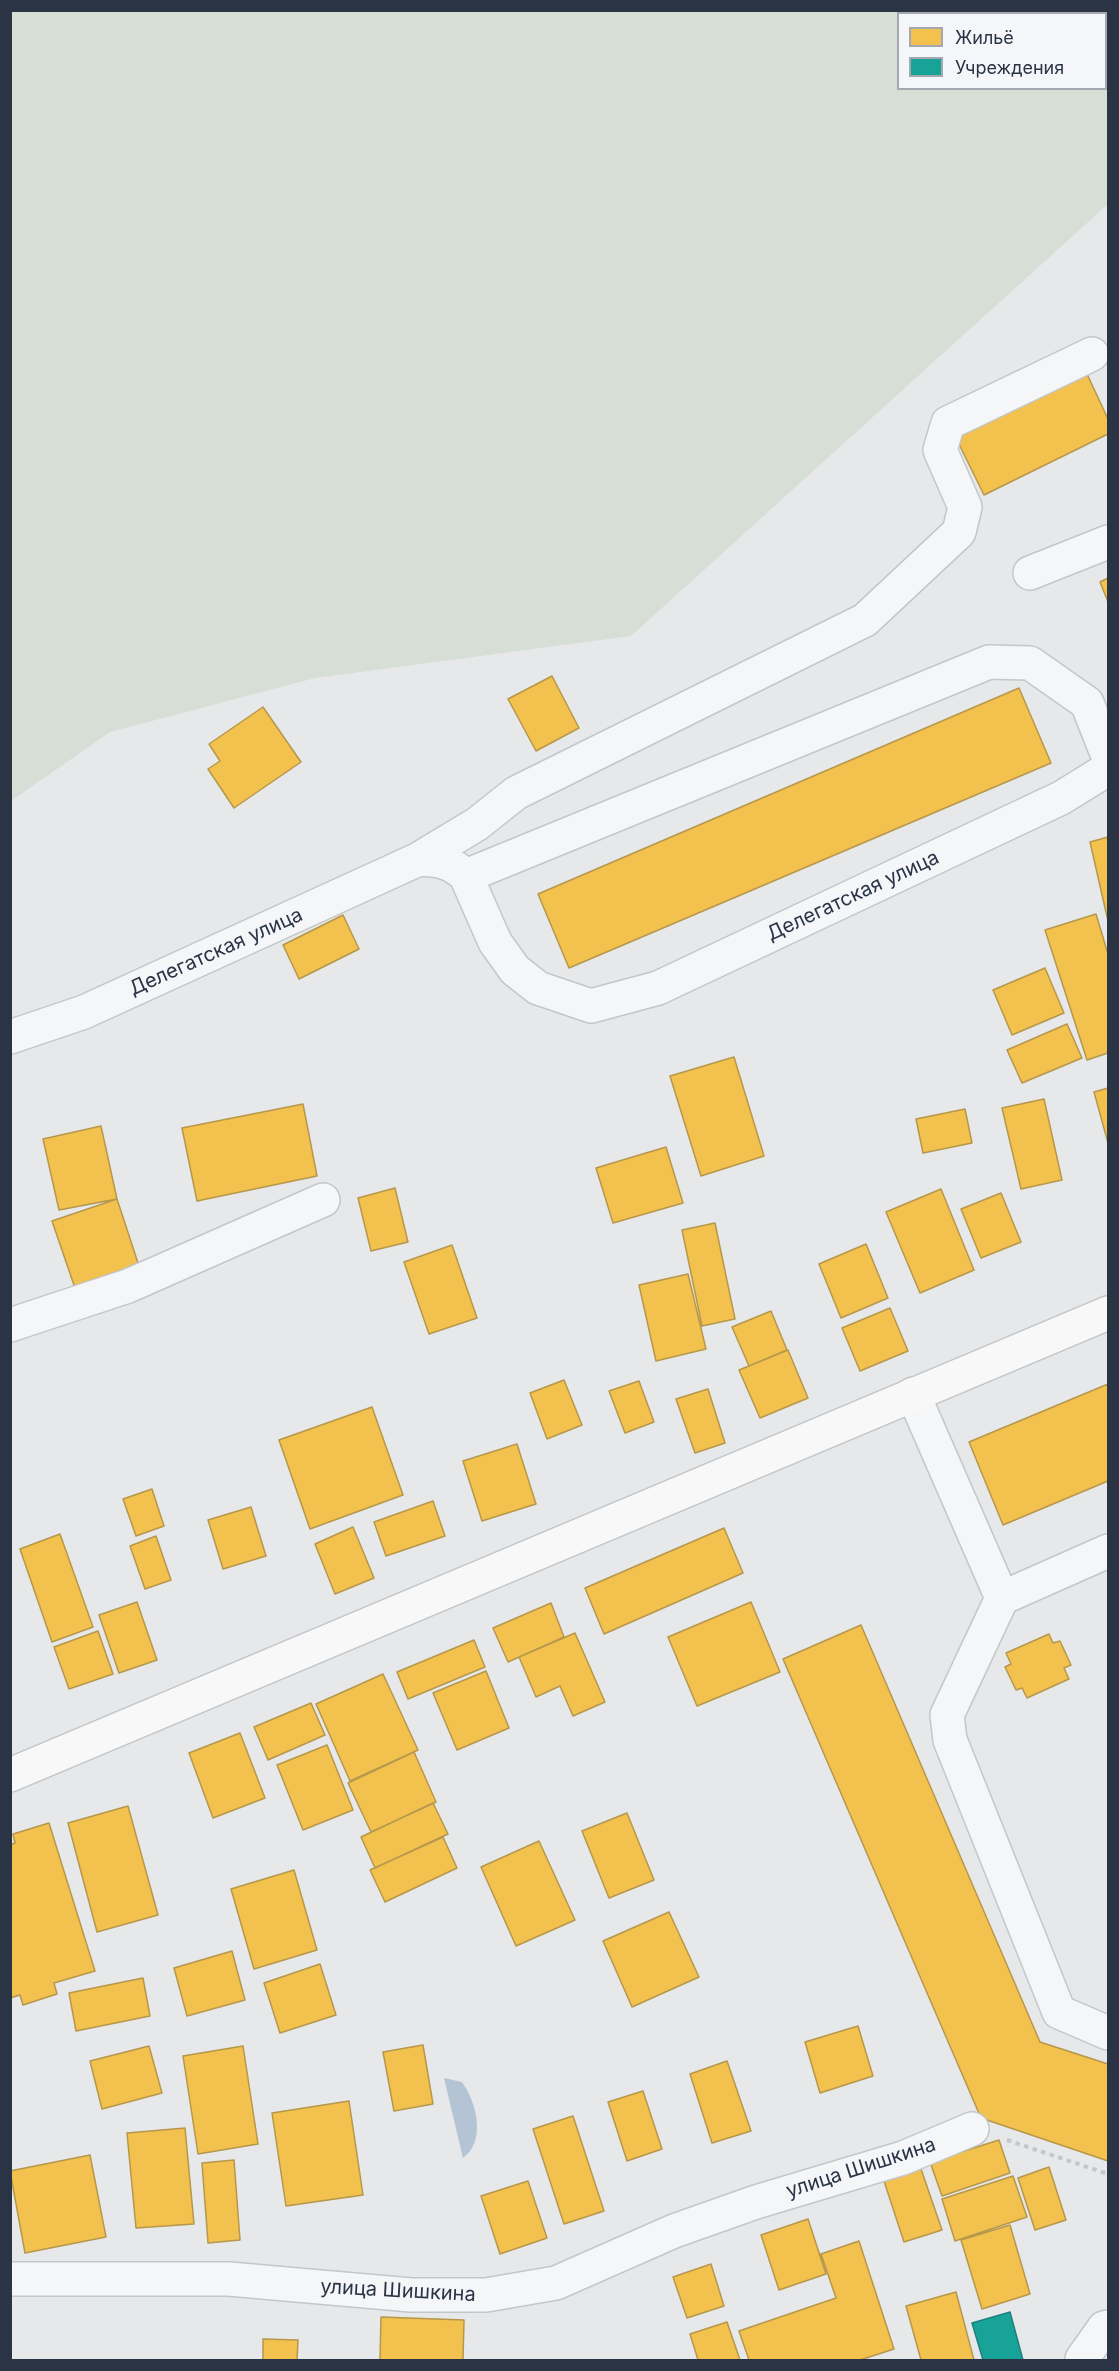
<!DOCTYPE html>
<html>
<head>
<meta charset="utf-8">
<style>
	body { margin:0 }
	#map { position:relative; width:1119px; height:2371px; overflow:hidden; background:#e6e8ea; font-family:Inter,sans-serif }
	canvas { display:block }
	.frame { position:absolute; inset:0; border:12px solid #2b3445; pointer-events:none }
	.legend { position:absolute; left:897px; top:12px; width:210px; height:78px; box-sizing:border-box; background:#f4f6f9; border:2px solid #a4a8b1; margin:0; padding:8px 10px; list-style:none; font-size:18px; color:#2b3445 }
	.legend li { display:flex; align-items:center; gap:12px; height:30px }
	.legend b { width:30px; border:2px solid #a4a8b1 }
</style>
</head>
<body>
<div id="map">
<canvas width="1119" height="2371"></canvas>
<div class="frame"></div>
<ul class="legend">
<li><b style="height:16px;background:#f2c14e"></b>Жильё</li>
<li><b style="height:16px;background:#17a398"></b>Учреждения</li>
</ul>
</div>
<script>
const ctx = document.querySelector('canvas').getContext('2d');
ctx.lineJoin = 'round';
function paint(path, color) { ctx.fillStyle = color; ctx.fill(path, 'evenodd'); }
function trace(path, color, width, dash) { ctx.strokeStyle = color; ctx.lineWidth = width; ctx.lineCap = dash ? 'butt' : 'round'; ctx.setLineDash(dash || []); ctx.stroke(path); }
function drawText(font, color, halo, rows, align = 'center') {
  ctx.font = font + ' Inter,sans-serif'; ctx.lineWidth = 6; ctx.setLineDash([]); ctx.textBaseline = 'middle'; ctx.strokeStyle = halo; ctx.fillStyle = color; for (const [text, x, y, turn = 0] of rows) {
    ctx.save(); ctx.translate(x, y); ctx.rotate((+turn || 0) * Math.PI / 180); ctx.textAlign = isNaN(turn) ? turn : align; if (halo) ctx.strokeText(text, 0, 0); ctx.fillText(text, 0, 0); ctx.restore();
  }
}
const green = new Path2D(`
	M11,10l1097,1v193l-477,432 -316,42 -205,54 -99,69zM898,14h208v74h-208z`);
const water = new Path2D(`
	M444,2078l18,4c15,21 24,59 1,76z`);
const homes = new Path2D(`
	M1087,374l21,45v15l-124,61 -28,-57z
	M1108,578v24l-8,-20z
	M552,676l27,52 -43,23 -28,-52z
	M1019,688l32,75 -482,205 -31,-74z
	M263,707l38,55 -67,46 -26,-39 12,-8 -11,-17z
	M1108,837v84l-18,-79z
	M1096,914l12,40v99l-21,7 -42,-130z
	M343,915l16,34 -60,30 -16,-34z
	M1045,968l19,45 -52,22 -19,-45z
	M1067,1024l15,34 -60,25 -15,-33z
	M734,1057l30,99 -63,20 -31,-100z
	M1108,1088v55l-14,-51z
	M1044,1099l18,81 -41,9 -19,-81z
	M303,1104l14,72 -120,25 -15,-73z
	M965,1109l7,34 -49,10 -7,-34z
	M101,1126l16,73 -58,11 -16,-71z
	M666,1147l17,56 -70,20 -17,-55z
	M395,1188l13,54 -37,9 -13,-53z
	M941,1189l33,81 -54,23 -34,-81z
	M1001,1193l20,49 -40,16 -20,-49z
	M117,1199l23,70 -64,22 -24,-70z
	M715,1223l20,96 -33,7 -20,-96z
	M866,1244l22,54 -47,20 -22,-54z
	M452,1245l25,73 -48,16 -25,-72z
	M688,1274l18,75 -50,12 -17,-76z
	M890,1308l18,43 -48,20 -18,-43z
	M771,1311l16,39 -38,16 -17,-39z
	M788,1350l20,48 -48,20 -21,-48z
	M564,1380l18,45 -35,14 -17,-46z
	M639,1381l15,41 -29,11 -16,-42z
	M1108,1384v97l-105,44 -34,-83z
	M708,1389l17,54 -30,10 -19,-54z
	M372,1407l31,88 -93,34 -31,-89z
	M517,1444l19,60 -54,17 -19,-60z
	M152,1489l12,37 -28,10 -13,-37z
	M433,1501l12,35 -59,20 -12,-34z
	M251,1507l15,49 -43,13 -15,-49z
	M353,1527l21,51 -39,16 -20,-50z
	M724,1528l19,45 -139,61 -19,-46z
	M60,1534l33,93 -41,15 -32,-93z
	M156,1536l15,44 -26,9 -15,-43z
	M137,1602l20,58 -38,13 -20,-58z
	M751,1602l29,70 -83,34 -29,-69z
	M551,1603l13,34 -56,25 -15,-34z
	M861,1625l179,417 68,22v97l-127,-43 -198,-459z
	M98,1631l15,43 -44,15 -15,-42z
	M575,1633l30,69 -32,14 -13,-30 -24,11 -17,-40z
	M1049,1634l4,9 7,-2 11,24 -7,3 5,11 -42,19 -5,-10 -6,2 -11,-23 6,-3 -5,-11z
	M474,1640l11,27 -77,32 -11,-27z
	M486,1671l23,57 -52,22 -24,-57z
	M383,1674l35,76 -68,31 -34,-77z
	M311,1703l14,32 -57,25 -14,-33z
	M240,1733l25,65 -52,20 -24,-65z
	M327,1745l26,65 -50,20 -26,-65z
	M414,1752l22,50 -65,30 -23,-49z
	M433,1803l15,31 -73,34 -14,-31z
	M128,1806l30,109 -61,17 -29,-109z
	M627,1813l27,67 -45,18 -27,-67z
	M49,1823l46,148 -41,12 3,11 -34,11 -3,-10 -10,3v-153l5,-2 -2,-9z
	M443,1837l14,31 -72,34 -15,-32z
	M539,1841l36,79 -59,26 -35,-79z
	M294,1870l23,80 -63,19 -23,-80z
	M669,1912l30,65 -67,30 -29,-66z
	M232,1951l13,49 -58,16 -13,-48z
	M320,1964l16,51 -56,18 -16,-50z
	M143,1978l7,38 -74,15 -7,-38z
	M858,2026l15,50 -53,17 -15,-51z
	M423,2045l10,59 -39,7 -11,-59z
	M149,2046l13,47 -60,16 -12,-48z
	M243,2046l15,98 -60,10 -15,-98z
	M727,2061l24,70 -39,12 -22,-69z
	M643,2091l19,58 -35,12 -19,-59z
	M349,2101l14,94 -77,11 -14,-93z
	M573,2116l31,95 -40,13 -31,-95z
	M185,2128l9,96 -58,4 -9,-95z
	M999,2140l11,33 -68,23 -12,-34z
	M90,2155l16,82 -81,16 -15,-82z
	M234,2160l6,80 -32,3 -6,-80z
	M920,2166l22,64 -38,12 -21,-64z
	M1049,2167l17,53 -31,10 -17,-52z
	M1013,2176l14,41 -72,24 -13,-42z
	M528,2181l19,57 -47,16 -19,-58z
	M808,2219l18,55 -47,16 -18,-55z
	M1010,2225l20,69 -48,15 -21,-69z
	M859,2241l35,108 -34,11h-111l-10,-29 97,-33 -15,-44z
	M711,2264l13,42 -37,12 -14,-41z
	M956,2292l18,68h-53l-15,-54z
	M381,2317l83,3 -1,40h-83z
	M727,2322l13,38h-42l-8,-26z
	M263,2339l35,1 -1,20h-34z`);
const public = new Path2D(`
	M1010,2312l13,48h-40l-11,-37z`);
const path = new Path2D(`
	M1007,2140l101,34`);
const minor = new Path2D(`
	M1030,573l78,-31
	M1108,756l-21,-53 -57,-40 -41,-1 -523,214 29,66 20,28 23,18 53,18 67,-18 403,-190 47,-29
	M466,876c-15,-14 -26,-16 -47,-17l58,-35 39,-31 349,-173 94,-88 6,-25 -25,-57 8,-27 144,-69
	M10,1037l74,-25 335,-153
	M10,1325l118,-39 195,-86
	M913,1394l89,204 106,-47
	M1002,1598l-55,117 3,25 109,272 49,21
	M10,2279h219l182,16h75l70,-12 118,-52 82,-29 147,-44 69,-29
	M1082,2359l22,-31 4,-1`);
const major = new Path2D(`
	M10,1775l1098,-462`);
const streetNames = [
	["Делегатская улица",853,896,-25],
	["Делегатская улица",216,952,-24],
	["улица Шишкина",861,2168,-18],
	["улица Шишкина",398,2291,3]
];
paint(green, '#d6ded6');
paint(water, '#b4c4d5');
paint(homes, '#f2c14e');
trace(homes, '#b6974b', 1.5);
paint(public, '#17a398');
trace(public, '#1d827f', 1.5);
trace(minor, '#c4c6c8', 36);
trace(major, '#c2c5c8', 36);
trace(path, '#c5c6ca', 4, [4.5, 4.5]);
trace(minor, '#f5f6f7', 33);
trace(major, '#f8f8f8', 33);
drawText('20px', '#2b3445', '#f4f6f9', streetNames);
</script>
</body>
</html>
